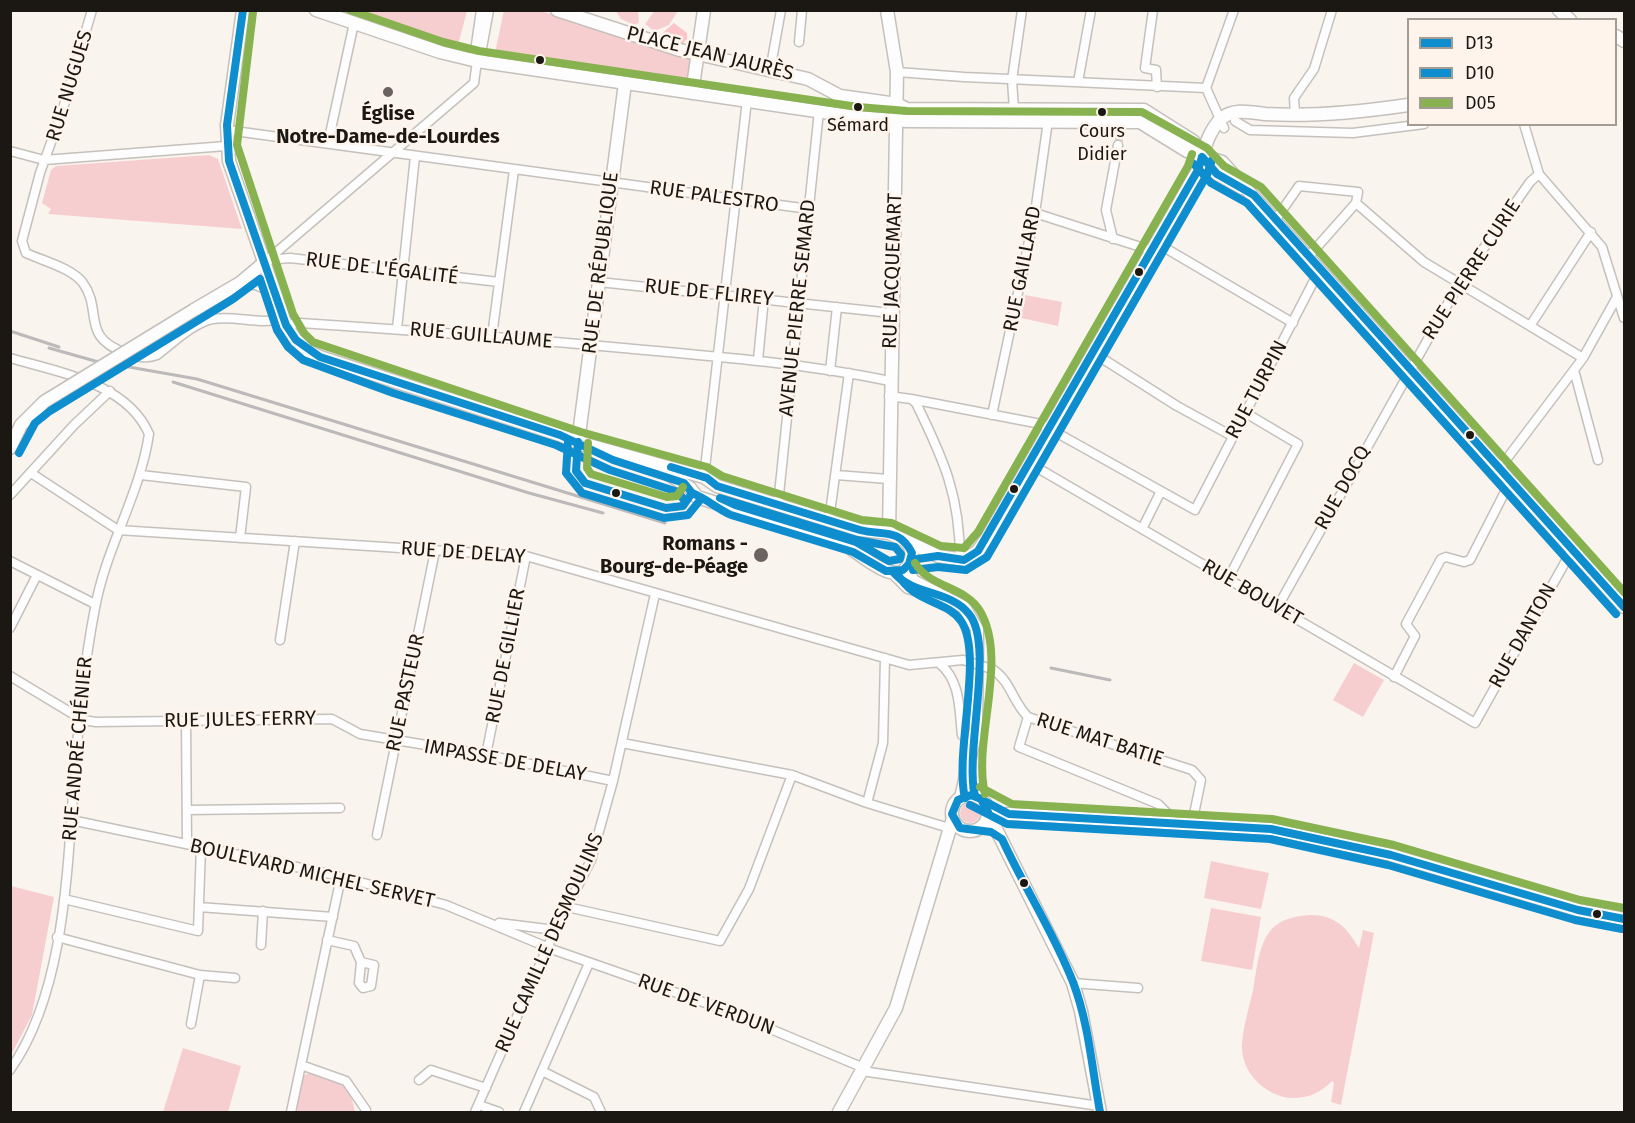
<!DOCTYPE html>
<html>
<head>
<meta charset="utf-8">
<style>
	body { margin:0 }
	#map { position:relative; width:1635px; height:1123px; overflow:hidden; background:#faf4ef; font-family:"Fira Sans",sans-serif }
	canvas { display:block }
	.frame { position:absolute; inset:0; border:12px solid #1b1713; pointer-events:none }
	.legend { position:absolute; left:1407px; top:18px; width:210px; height:108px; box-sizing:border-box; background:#fef4eb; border:2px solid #a39c95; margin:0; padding:8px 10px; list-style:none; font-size:18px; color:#1b1713 }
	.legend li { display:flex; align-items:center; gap:12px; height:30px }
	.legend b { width:30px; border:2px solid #a39c95 }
</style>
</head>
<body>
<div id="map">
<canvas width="1635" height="1123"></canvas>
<div class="frame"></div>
<ul class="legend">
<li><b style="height:8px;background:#0e8ece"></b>D13</li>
<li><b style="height:8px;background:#0e8ece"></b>D10</li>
<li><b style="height:8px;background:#88b24f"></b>D05</li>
</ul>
</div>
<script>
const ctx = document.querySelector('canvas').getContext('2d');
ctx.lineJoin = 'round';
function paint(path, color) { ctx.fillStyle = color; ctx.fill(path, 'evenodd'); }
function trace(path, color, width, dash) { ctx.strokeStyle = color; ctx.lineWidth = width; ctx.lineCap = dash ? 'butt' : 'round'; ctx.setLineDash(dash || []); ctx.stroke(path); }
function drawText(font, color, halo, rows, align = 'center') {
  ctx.font = font + ' "Fira Sans",sans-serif'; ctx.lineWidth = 5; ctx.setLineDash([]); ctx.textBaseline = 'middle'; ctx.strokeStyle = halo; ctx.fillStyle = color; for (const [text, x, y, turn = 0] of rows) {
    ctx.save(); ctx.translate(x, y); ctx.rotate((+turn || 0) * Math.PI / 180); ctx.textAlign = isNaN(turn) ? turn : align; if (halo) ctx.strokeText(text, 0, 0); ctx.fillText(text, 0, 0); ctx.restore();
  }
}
const green = new Path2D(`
	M504,10l37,1 152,46 -5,32 -194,-31z
	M655,10h23v1l-9,14 -15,6 -9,-7z
	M330,11h137l-10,38 -9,2z
	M616,11h22l1,12 -5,2 -13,-6z
	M209,155l9,4 24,70 -194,-15 3,-5 -9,-6 9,-33 5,-4z
	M1025,295l37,7 -4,24 -37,-8z
	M1354,663l30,17 -21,37 -30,-17z
	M960 813a10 10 0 1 1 20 0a10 10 0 1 1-20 0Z
	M1211,861l58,12 -8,36 -57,-11z
	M11,886l43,11 -22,118 -21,40z
	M1211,908l50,9 -9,53 -51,-9z
	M1310,915c26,0 36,12 49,33l4,-18 11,3 -33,172 -10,-3 3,-19 -2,-2c-11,12 -26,18 -42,17 -26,-3 -49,-26 -48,-53 1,-18 7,-37 11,-55 4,-20 5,-50 22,-64 10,-8 22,-10 35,-11z
	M183,1048l58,18 -13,46h-65z
	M309,1073c28,6 41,9 46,39h-59l5,-35z`);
const forest = new Path2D(`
	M674,23l13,10v6l-4,4 -24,-7z`);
const streetTunnel = new Path2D(`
	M1118,145l2,-13`);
const street = new Path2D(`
	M92,10l-30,102 -22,61 -18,68 4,12c17,8 46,15 57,30 20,28 -3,54 43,70 11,4 20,6 31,2 15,-11 37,-33 56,-36 23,-4 48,7 70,-1
	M1153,10l-8,58 11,2 1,17
	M799,42l3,-32
	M477,61l3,-2 9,-49
	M770,71l11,-61
	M897,72l67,5 242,11
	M1078,82l13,-72
	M1014,110l-2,-30 10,-70
	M1295,114l-1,-16 20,-29 18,-59
	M1235,121l15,9 103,3 71,-9
	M1524,124l15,50 63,73 22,71
	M1224,128l-18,-40 28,-78
	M227,130l582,79
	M328,143l26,-120
	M10,151l34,9 182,-14
	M1356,203l68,59 159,96
	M1035,213l115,37
	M1276,219l23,-33 59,6 -2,11 -47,53
	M1113,239l-7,-29 12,-65
	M1155,242l138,81
	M268,260l22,-2 209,24
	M265,262l209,-179 3,-22 -3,-3 7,-48
	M599,282l292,31
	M286,325l14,-2c108,7 215,15 323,25 90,8 178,15 267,33
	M1530,326l61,-94
	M397,329l18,-173
	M492,336l22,-166
	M1092,352l85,54 55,30
	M10,358c48,14 117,25 139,76 -9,61 -43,113 -54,174 -12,61 -17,123 -22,185 -6,88 -11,204 -63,277
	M758,360l6,-62
	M1574,370l24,90
	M830,371l7,-64
	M889,396l22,3 5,4c28,57 44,93 44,157
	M911,399l130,25 154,86 125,-241
	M992,415l43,-202 13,-92
	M1029,463l446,260 97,-173
	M1499,469l84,-111 34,-61
	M31,473l87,57 408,26 383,109 54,-5
	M141,475l105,12 -6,51
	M836,475l52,4
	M704,477l43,-377
	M10,495l64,-70 36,-34
	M778,504l41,-393
	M829,520l20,-147
	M1142,529l19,-38
	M10,561l85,43
	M1228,579l70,-135 -54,-32
	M1277,608l183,-326 70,-100 9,-8
	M10,628l27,-53
	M280,640l15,-99
	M939,663c22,18 20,46 23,72
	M992,669c19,12 20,32 36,48l164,53 9,10 -9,44
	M10,676l73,44 13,2 236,-3 28,15 126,21 127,26
	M1394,677l21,-41 -9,-12 35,-65 5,-2 18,5 6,-2 40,-78
	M1028,717l-9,30 139,57 13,13v6
	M186,721l1,123
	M622,743l170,32 75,28 82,25
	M486,755l40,-199
	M867,803l16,-60 2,-85
	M188,810l152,-2
	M71,820l259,54 116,31 108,45 166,58 144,60
	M377,835l58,-284
	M64,899l134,32 3,-84
	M199,907l134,10
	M567,907l153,34 29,-52 43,-114
	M499,923l56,7
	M57,937l143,38 35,3
	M327,940l27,6 7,16 -2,21 4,5 8,-2 3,-21 -13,-3
	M261,945l2,-34
	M1073,983l65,5
	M191,1024l9,-49
	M301,1065l45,16 20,29
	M862,1071l237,35
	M544,1072l50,25 7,15
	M419,1080l12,-10 55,18
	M479,1105l20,7
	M291,1112l50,-235
	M475,1112l77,-175 39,-77 22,-79 42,-187
	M524,1112l65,-149`);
const secondary = new Path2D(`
	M243,10l-16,115 2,36 57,164 10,15 12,11 12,6 240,78 23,10
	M316,10l124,42 37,9 380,56 50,4 233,1 47,29 35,11 402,445
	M557,10l123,40 128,29 32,17 57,8 10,5 237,1 49,31 21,31 28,16
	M887,10l10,62 -8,461
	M1559,10l11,10
	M1616,36l8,5
	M692,93l12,-83
	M240,283h16l18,8
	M194,310l46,-27 25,-21
	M578,442l126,35 13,9 143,44 29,3 49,23 26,4 14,-9 9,-13 211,-368c5,-17 10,-39 23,-51 11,-11 30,-7 44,-5 48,3 96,-2 143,-9
	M578,442l47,-359
	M10,448l11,-23
	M665,472l25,16 7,9 144,45c14,6 61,55 70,16 2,-6 -1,-12 -5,-17
	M906,568l7,13 51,26 13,22 -1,101 -15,68
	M894,573l14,14 14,4
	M952 813a18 18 0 1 1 36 0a18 18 0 1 1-36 0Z
	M988,817l21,-3 262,15 120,26 187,55 46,9
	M987,818l8,9 78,156 8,28 19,101
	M839,1112l57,-104 57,-190`);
const rail = new Path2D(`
	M10,331l49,16
	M49,348l46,13 102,18 468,144
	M173,382l356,111 74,20
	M1051,668l59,12`);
const streetBridge = new Path2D(`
	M963,660l29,9`);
const secondaryBridge = new Path2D(`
	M21,425l23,-23 150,-92`);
const bus1 = new Path2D(`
	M243,10l-16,115 2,36 57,164 10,15 24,17 240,78 53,25 71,23 8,10
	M1202,157l15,17 37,21 370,412
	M578,442l-2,29 9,12 81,25 17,-2 9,-13
	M671,467l36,11 10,8 143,44c22,6 39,-3 52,23l-3,11 -6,6 -17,1 -33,-19 -122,-37c-15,-7 -24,-16 -39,-22
	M911,560l27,-4 26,4 14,-9 220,-381 4,-13
	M894,573c21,23 56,17 75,41 26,31 -5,139 6,182
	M975,796l34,18 262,15 120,26 187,55 46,9
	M988,812l-7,-13 -10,-4 -13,5 -6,14 8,14 31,4 11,7c22,48 52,94 71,143 16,42 19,87 27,130`);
const bus2 = new Path2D(`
	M1194,164l17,19 36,20 369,411
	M568,441l-2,32 16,20 82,25 24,-3 13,-16
	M19,453l16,-30 15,-12 183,-112 27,-20 17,51 11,17 15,13 90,33 163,52 54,25 68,22 6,8
	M720,498l137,42 38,7 6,7 -1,5 -11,2 -33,-19 -121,-37z
	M913,570l25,-3 28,3 21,-13 220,-382 5,-15
	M897,573c18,32 49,26 64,48 23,33 -7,133 4,177
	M970,805l37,19 263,15 118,26 187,55 47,9`);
const bus3 = new Path2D(`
	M350,10l93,32 36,9 379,56 49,4 235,1 65,36 17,18 37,21 363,405
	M253,12l-16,133 56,169 11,19 9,9 268,90 126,35 15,9 140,44 30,3 49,23 23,2 14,-16 210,-366 4,-12
	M588,443l-1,25 4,6 76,23 10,-1 6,-9
	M915,563c15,25 50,23 65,48 29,49 -8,130 5,183
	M980,787l32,17 260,15 122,26 186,55 44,8`);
const markers = [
	[540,60,5,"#1b1713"],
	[388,92,6,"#696460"],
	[858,107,5,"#1b1713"],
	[1102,112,5,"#1b1713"],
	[1139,272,5,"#1b1713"],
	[1470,435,5,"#1b1713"],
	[1014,489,5,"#1b1713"],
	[616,493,5,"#1b1713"],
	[761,555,8,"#696460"],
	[1024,883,5,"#1b1713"],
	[1597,914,5,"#1b1713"]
];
const busNames = [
	["Sémard",858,126],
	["Cours",1102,132],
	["Didier",1102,155]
];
const streetNames = [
	["PLACE JEAN JAURÈS",710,54,14],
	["RUE NUGUES",70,86,-73],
	["RUE PALESTRO",714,197,8],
	["RUE DE RÉPUBLIQUE",601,263,-83],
	["RUE DE L'ÉGALITÉ",382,269,7],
	["RUE GAILLARD",1023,269,-79],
	["RUE PIERRE CURIE",1472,270,-57],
	["RUE JACQUEMART",893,271,-88],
	["RUE DE FLIREY",709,293,6],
	["AVENUE PIERRE SEMARD",798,308,-84],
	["RUE GUILLAUME",481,336,5],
	["RUE TURPIN",1257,390,-62],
	["RUE DOCQ",1343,488,-61],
	["RUE DE DELAY",463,553,4],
	["RUE BOUVET",1252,593,30],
	["RUE DANTON",1523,636,-61],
	["RUE DE GILLIER",506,656,-79],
	["RUE PASTEUR",406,693,-78],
	["RUE JULES FERRY",240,720,-1],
	["RUE MAT BATIE",1100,740,18],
	["RUE ANDRÉ CHÉNIER",78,749,-85],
	["IMPASSE DE DELAY",505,761,10],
	["BOULEVARD MICHEL SERVET",312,874,13],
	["RUE CAMILLE DESMOULINS",550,943,-66],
	["RUE DE VERDUN",706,1005,20]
];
const poiNames = [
	["Église",388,114],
	["Notre-Dame-de-Lourdes",388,137],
	["Romans -",748,544,"right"],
	["Bourg-de-Péage",748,567,"right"]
];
paint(green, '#f7ced0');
paint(forest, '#fbc5c9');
trace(streetTunnel, '#d9d3ce', 8, [8, 4]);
trace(street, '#c5c0bb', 11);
trace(secondary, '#c5c0bb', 15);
trace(street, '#fefdfd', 8);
trace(secondary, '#fefdfd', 12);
trace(rail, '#bbb9b9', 3);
trace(streetBridge, '#c5c0bb', 11, []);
trace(secondaryBridge, '#c5c0bb', 15, []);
trace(streetBridge, '#fefdfd', 8);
trace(secondaryBridge, '#fefdfd', 12);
trace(bus1, '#0e8ece', 8);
trace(bus2, '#0e8ece', 8);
trace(bus3, '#88b24f', 8);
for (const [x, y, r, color] of markers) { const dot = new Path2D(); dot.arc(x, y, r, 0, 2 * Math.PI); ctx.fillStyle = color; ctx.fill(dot); trace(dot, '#fef4eb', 2); }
drawText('18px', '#1b1713', '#fef4eb', busNames);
drawText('20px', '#1b1713', '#fef4eb', streetNames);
drawText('bold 20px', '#1b1713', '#fef4eb', poiNames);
</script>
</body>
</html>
